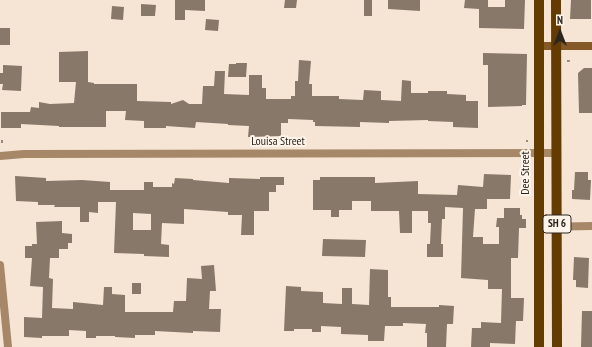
<!DOCTYPE html>
<html>
<head>
<meta charset="utf-8">
<style>
	body { margin:0 }
	#map { position:relative; width:592px; height:347px; overflow:hidden; background:#f6e5d5; font-family:"PT Sans Narrow",sans-serif }
	canvas { display:block }
	.north { position:absolute; left:540px; top:12px; width:40px; height:40px; -webkit-text-stroke:3px #fef4ea; paint-order:stroke; rotate:0deg; font-size:11px; font-weight:700; line-height:16px; text-align:center; color:#2c2620 }
	.north::after { content:''; display:block; margin:auto; width:14px; height:18px; background:#2c2620; clip-path:polygon(50% 0,100% 100%,50% 72%,0 100%) }
</style>
</head>
<body>
<div id="map">
<canvas width="592" height="347"></canvas>
<div class="north">N</div>
</div>
<script>
const ctx = document.querySelector('canvas').getContext('2d');
ctx.lineJoin = 'round';
function paint(path, color) { ctx.fillStyle = color; ctx.fill(path, 'evenodd'); }
function trace(path, color, width, dash) { ctx.strokeStyle = color; ctx.lineWidth = width; ctx.lineCap = dash ? 'butt' : 'round'; ctx.setLineDash(dash || []); ctx.stroke(path); }
function drawText(font, color, halo, rows, align = 'center') {
  ctx.font = font + ' "PT Sans Narrow",sans-serif'; ctx.lineWidth = 4; ctx.setLineDash([]); ctx.textBaseline = 'middle'; ctx.strokeStyle = halo; ctx.fillStyle = color; for (const [text, x, y, turn = 0] of rows) {
    ctx.save(); ctx.translate(x, y); ctx.rotate((+turn || 0) * Math.PI / 180); ctx.textAlign = isNaN(turn) ? turn : align; if (halo) ctx.strokeText(text, 0, 0); ctx.fillText(text, 0, 0); ctx.restore();
  }
}
const building = new Path2D(`
	M175,0h30v11l-20,-1v10h-10z
	M285,0h12l-1,8h-12z
	M364,0h8v16h-8z
	M388,0h32v11l-32,-2z
	M465,0h23v7h17v-7h20l-1,29 -45,-1v-19l-15,-1z
	M571,0h20v19h-21z
	M141,4l15,1 -1,11h-14z
	M112,6l12,1 -1,13 -12,-1z
	M206,19l13,1 -1,11 -13,-1z
	M0,28h10v17h-10z
	M88,51v31l6,1v1h43v17l34,1v2l12,-4 6,4h13l1,-18h11l1,-15h10l-1,23 25,1v-20h13v13h4v11h25v-3h4v-15h3l1,-21 12,1 -2,23h3v12h27v3l24,1 1,-10 17,1v9l20,1 1,-21 9,1v12h17v-2h19v3l19,1v6h12v27l-25,-1v-5l-25,-1v-1l-39,1v2l-29,-1v5l-45,-1v-4h-2v-2l-25,-1v4h-7v13l-33,1 1,-11 -21,-1v-1l-32,-2 -1,6 -29,-2v2h-22v-7l-19,-1 1,-9h-20v16h-47v-1l-38,-2v4h-20v-16h29l1,-5 8,1v-6l11,2 24,-1 2,-21h-17v-30z
	M483,53l44,1 -1,51h-4v1l-34,1v-42h-5z
	M236,63h11l-1,14h-18l1,-13h7z
	M3,65l19,1 -1,25 -19,-1 1,-6h-3v-11h3z
	M584,68h8v45h-13l-1,-40z
	M575,172h13v8h3l-1,20 -18,-1v-9h2z
	M484,174l27,1 -1,24h-23v10h-12l-2,28h10v7h16v-17h-3l1,-9h7v-10h16v7h2v4h4v9h-7l-1,30h-7v40h13l-1,23h-7l-1,23 -25,-1v4h-19l1,-19h9v-6l20,1 1,-34h-14v-9l-27,-2 2,-70 -18,-1v12h-3l-1,25h2v13h-16v-13h3l1,-21h-3v-12h-16v22h-12l-1,-22h-28v-10h-19v9h-13v7h-8v-7h-18v-30h7v-3h55v6l43,-2v13l39,1 1,-10 25,2z
	M15,176l31,2v3l36,-1 28,2v8h34v-8h9v5h19v-4l2,1 1,-6 18,1v1l36,3v-5l31,1v-2h24v8h-8v7h-7v19h-15v24h-13l1,-20h-14v-3l-44,-3v15l-22,-1 -1,21 8,1v12l-25,-1v-2l-30,-1 2,-51h-18v11l-9,-1v10h-9v-15h-26l1,-2h-17v-3l-22,-1zM133,213l18,1v16h-18z
	M62,221v12l10,1v9h-4v6h-9v9h-9l-1,20 4,1 -1,29 21,1v-7l30,3 1,-18h8v7l13,1v17h48l1,-11h12l1,-23 15,1 -1,-13 13,-1 2,26h-6l-1,18h12l-1,23 -27,-1v2l-38,-2v4h-20v3l-20,-1v-1h-19v2h-10v-7l-17,-1v6h-27v2l-18,-1v-20l18,1 1,-31 -13,-1 2,-28h-7v-12h7v-2h5l-1,-22z
	M323,239l43,1 -1,17 -43,-1z
	M574,257l15,1 -1,30 -12,-1v-7h-3z
	M370,269l18,1v27h3v10h48v-2l15,1 -1,18h-6l-1,23h-19v-14h-2l1,-9 -23,-1v3h-18l-1,15h-16v-6l-27,-1v-7l-20,-1v6h-9v-3h-18v2h-10l2,-45 15,1v4l22,1v11l19,1v-16h10v16l17,1z
	M132,283h9v11h-9z
	M582,311h10v36h-11z`);
const path = new Path2D(`
	M567,61h2v-2
	M2,140v6
	M527,140v2
	M525,168l3,-3`);
const street = new Path2D(`
	M0,156l24,-2 533,-1
	M539,227l53,-1
	M0,265l8,82`);
const secondary = new Path2D(`
	M539,46h53`);
const primary = new Path2D(`
	M539,0v347
	M556,0l1,347`);
const shields = [
	[557,224,28]
];
const shieldNames = [
	["SH 6",557,224]
];
const streetNames = [
	["Louisa Street",278,142],
	["Dee Street",526,173,-90]
];
paint(building, '#877869');
trace(path, '#968b7f', 2, [3, 3]);
trace(street, '#a68869', 8);
trace(secondary, '#845927', 8);
trace(primary, '#643b00', 10);
for (const [x, y, w] of shields) { const box = new Path2D(); box.roundRect(x - w / 2, y - 9, w, 18, 3); ctx.fillStyle = '#fef4ea'; ctx.fill(box); trace(box, '#2c2620', 1); }
drawText('bold 11px', '#2c2620', null, shieldNames);
drawText('12px', '#2c2620', '#fef4ea', streetNames);
</script>
</body>
</html>
